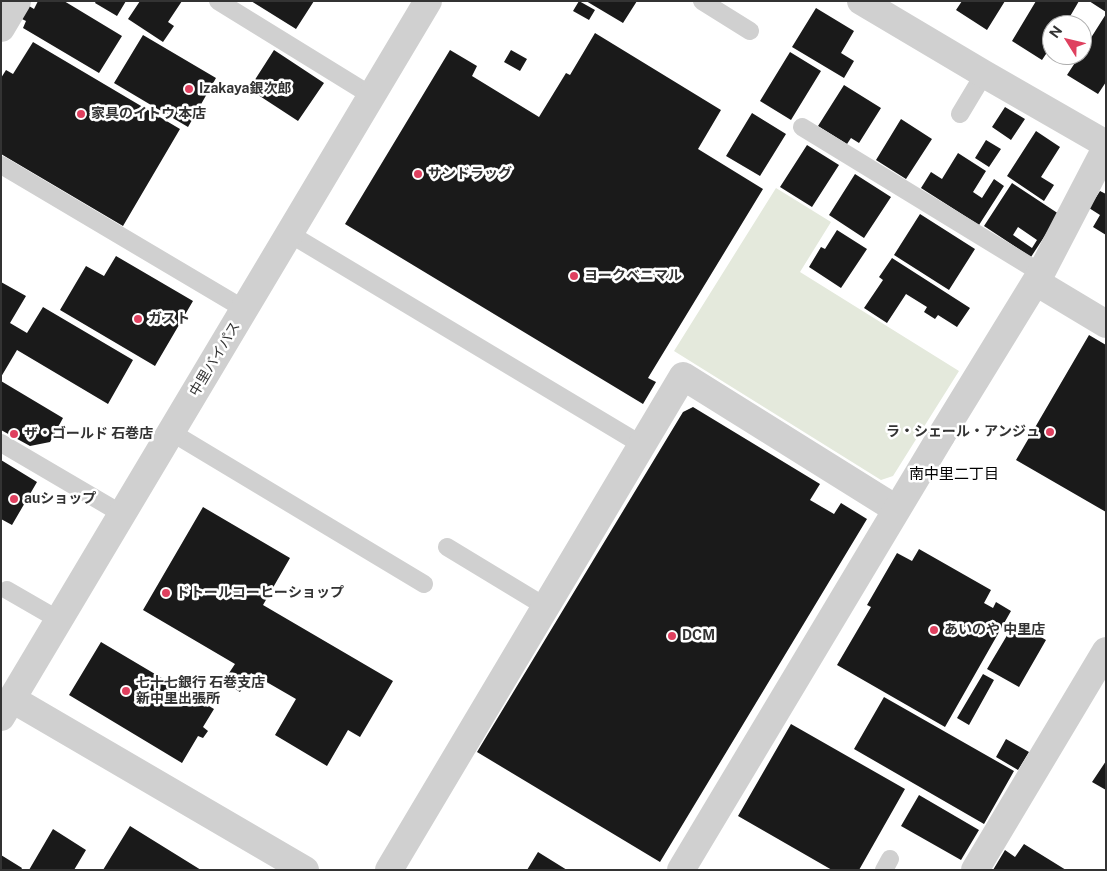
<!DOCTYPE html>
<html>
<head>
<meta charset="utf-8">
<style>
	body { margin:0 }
	#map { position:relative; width:1107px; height:871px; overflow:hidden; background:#fff; font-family:"Public Sans",sans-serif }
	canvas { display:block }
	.frame { position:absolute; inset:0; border:2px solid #333; pointer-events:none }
	.north { position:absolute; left:1042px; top:15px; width:50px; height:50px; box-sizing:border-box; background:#fff; border:1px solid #adadad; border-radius:50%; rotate:306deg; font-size:14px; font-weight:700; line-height:20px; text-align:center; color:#333 }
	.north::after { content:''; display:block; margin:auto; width:18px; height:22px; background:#df405f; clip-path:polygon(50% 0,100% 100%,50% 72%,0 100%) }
</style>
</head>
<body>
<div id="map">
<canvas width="1107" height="871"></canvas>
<div class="frame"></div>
<div class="north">N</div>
</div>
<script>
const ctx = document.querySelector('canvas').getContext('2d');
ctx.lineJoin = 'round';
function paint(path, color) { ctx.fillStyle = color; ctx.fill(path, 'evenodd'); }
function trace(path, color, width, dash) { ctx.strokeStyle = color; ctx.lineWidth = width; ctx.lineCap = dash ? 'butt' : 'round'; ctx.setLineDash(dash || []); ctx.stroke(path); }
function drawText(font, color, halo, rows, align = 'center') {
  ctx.font = font + ' "Public Sans","Noto Sans JP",sans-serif'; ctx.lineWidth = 5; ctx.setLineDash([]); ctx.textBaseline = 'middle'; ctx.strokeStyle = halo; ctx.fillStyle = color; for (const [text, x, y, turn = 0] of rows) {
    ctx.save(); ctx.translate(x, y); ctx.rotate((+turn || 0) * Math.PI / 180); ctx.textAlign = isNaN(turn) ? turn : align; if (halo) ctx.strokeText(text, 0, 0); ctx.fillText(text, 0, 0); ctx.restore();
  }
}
const green = new Path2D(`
	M776,188l55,34 -31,50 159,99 -66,105 -12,4 -207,-129z`);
const building = new Path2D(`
	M38,1h26l58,35 -23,37 -76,-45 3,-7 -4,-2 7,-13 5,3z
	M96,1h30l-9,15 -22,-13z
	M140,1h42l-14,21 6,4 -11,16 -35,-23z
	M251,1h63l-18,28z
	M579,1l16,9 -6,10 -16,-9z
	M586,1h51l-14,22z
	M962,1h43l-18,29 -31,-20z
	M1036,1h43l-14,24h-13v20l-10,15 -30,-19z
	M1089,1h17v11z
	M816,8l38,23 -13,22 13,8 -10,17 -52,-31z
	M1106,14v68l-8,12 -31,-19 13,-20h2v-3z
	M595,33l126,77 -23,39 65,40 -115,189 8,4 -13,22 -298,-180 105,-174 27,16 -5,10 67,41 27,-44 4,2z
	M143,35l73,43 -28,49 -74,-44z
	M33,42l147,87 -57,97 -122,-72v-76l5,-8 7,4z
	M274,50l50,33 -26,38 -49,-32z
	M511,50l16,9 -7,12 -16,-9z
	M790,52l31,19 -30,49 -31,-19z
	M844,85l37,23 -22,35 -8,-5 -4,6 -29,-18z
	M1005,107l20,12 -14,21 -19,-13z
	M752,113l34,21 -26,42 -34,-20z
	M901,119l31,20 -26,40 -30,-19z
	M1036,131l24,16 -19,30 13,8 -10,16 -37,-25z
	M986,140l15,9 -12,18 -14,-9z
	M807,145l32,20 -27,42 -32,-20z
	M958,153l28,18 -13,21 9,6 12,-19 10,7 -25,39 -58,-37 10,-16 11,7z
	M855,174l36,23 -27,41 -35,-23z
	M1012,183l47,31 -28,43 -47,-31zM1018,227l19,13 -5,8 -19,-13z
	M1100,191l6,3v41l-13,-8 7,-12 -11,-7z
	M920,214l55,35 -26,41 -55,-35z
	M837,230l30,19 -26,39 -32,-21 12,-20 4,2z
	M116,256l77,45 -38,65 -95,-56 26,-44 18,10z
	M892,258l78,50 -13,19 -19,-12 -3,4 -11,-7 3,-5 -21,-13 -19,29 -23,-15 19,-28 -4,-3z
	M1,282l25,14 -16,27 17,10 16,-26 90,53 -25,44 -91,-54 -16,27z
	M1089,335l17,10v167l-90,-52z
	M1,381l62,37 -13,24 -20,4 -29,-16z
	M693,407l127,77 -10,16 24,14 7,-11 26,16 -207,343 -183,-110 206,-340z
	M1,460l36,22 -25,43 -11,-6z
	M203,507l87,51 -27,47 130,76 -33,56 -12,-7 -21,36 -52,-31 21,-36 -45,-26 -11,19 -17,-10 12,-18 -92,-54z
	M919,549l72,41 -7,13 9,5 3,-6 15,9 -66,116 -108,-62 34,-58 -4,-2 30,-52 15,8z
	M1015,622l31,18 -27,47 -32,-18z
	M101,642l113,67 -11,18 5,4 -5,7 -5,-2 -16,27 -113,-68z
	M983,674l11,6 -25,45 -12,-7z
	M884,697l130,74 -30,53 -130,-75z
	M791,724l114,65 -46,81h-27l-94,-54z
	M1006,739l23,13 -11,18 -22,-13z
	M1106,761v29l-14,-8z
	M919,795l60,35 -18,30 -60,-34z
	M130,826l71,44h-98z
	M53,829l33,21 -12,20h-45z
	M1024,844l42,26h-73l12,-20 10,7z
	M538,852l29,18h-40z
	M1,855l21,13 -1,2h-20z`);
const service = new Path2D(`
	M218,1l154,95
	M702,1l48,30
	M960,114l24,-40
	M802,127l239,146
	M1,165l243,144
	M290,234l352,211
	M171,432l253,152
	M1,443l121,71
	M447,547l99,60
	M7,590l52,30
	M884,870l6,-11`);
const minor = new Path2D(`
	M861,1l123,73 122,70
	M1,28l16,-27
	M1036,282l70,42
	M941,436l100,-163 65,-125
	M389,870l294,-494 213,133
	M975,870l131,-219`);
const tertiary = new Path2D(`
	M12,699l293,171
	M1,717l427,-716
	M681,870l260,-434`);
const markers = [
	[189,89,5,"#df405f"],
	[81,114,5,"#df405f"],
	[418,174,5,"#df405f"],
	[574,276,5,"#df405f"],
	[138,319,5,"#df405f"],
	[1050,432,5,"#df405f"],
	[14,434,5,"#df405f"],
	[14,499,5,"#df405f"],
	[166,593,5,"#df405f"],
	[934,630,5,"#df405f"],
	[672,636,5,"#df405f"],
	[126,691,5,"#df405f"]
];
const poiNames = [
	["Izakaya銀次郎",199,89],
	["家具のイトウ 本店",91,114],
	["サンドラッグ",428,174],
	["ヨークベニマル",584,276],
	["ガスト",148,319],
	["ラ・シェール・アンジュ",1040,432,"right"],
	["ザ・ゴールド 石巻店",24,434],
	["auショップ",24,499],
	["ドトールコーヒーショップ",176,593],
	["あいのや 中里店",944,630],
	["DCM",682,636],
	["七十七銀行 石巻支店",136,683],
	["新中里出張所",136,699]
];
const streetNames = [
	["中里バイパス",215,359,-59]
];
const neighbourhoodNames = [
	["南中里二丁目",954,474]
];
paint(green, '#e4e9dc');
paint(building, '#1a1a1a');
trace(service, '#d0d0d0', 18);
trace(minor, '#d0d0d0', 28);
trace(tertiary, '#d0d0d0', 28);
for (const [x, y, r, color] of markers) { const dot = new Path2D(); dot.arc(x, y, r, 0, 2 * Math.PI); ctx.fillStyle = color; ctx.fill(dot); trace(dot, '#fff', 2); }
drawText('bold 14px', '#333', '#fff', poiNames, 'left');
drawText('14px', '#333', '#fff', streetNames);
drawText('15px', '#000', '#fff', neighbourhoodNames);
</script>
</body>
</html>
